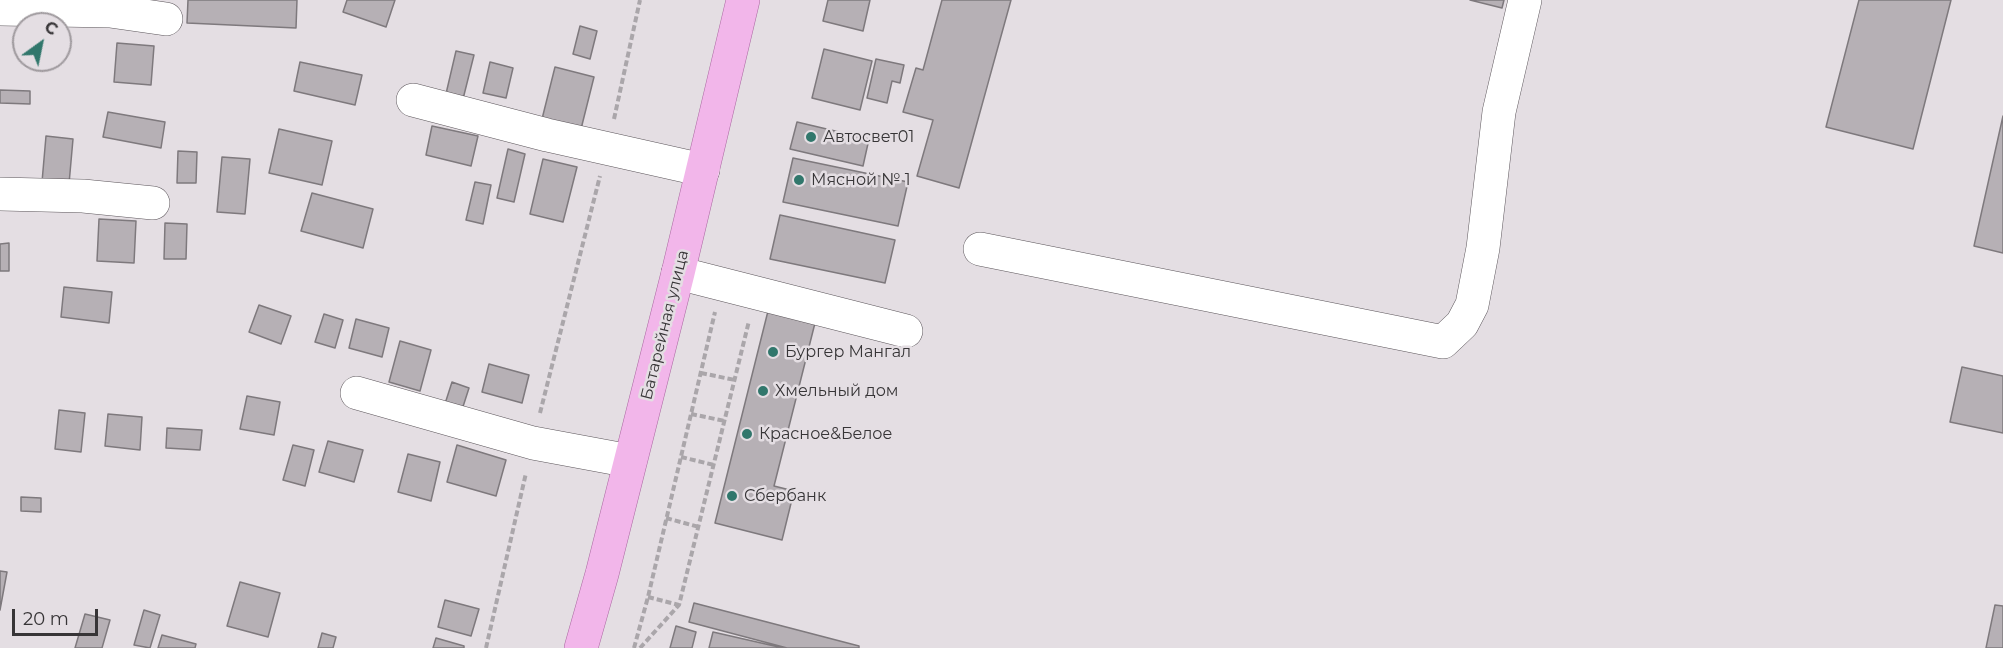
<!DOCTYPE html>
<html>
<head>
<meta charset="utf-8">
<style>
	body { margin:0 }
	#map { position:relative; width:2003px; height:648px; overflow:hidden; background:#e4dee3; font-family:Montserrat,sans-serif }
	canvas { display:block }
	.north { position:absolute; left:12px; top:12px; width:60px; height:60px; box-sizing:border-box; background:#e4dee3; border:2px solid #9f9a9e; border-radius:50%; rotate:33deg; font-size:16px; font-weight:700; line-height:24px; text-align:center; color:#373537 }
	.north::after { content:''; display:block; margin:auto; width:21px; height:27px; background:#31776c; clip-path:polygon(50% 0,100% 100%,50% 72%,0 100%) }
	.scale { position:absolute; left:12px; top:609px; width:86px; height:27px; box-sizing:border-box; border:3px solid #373537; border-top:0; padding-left:8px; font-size:18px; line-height:21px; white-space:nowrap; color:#373537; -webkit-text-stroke:4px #e4dee3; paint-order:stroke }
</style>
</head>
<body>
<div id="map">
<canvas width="2003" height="648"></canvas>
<div class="north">С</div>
<div class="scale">20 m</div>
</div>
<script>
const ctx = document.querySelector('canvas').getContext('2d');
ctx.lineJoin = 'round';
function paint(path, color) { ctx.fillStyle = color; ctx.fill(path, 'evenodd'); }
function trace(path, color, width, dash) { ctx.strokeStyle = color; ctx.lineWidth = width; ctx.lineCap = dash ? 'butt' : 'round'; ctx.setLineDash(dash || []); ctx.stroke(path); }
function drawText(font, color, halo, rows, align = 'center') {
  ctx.font = font + ' Montserrat,sans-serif'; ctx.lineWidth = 5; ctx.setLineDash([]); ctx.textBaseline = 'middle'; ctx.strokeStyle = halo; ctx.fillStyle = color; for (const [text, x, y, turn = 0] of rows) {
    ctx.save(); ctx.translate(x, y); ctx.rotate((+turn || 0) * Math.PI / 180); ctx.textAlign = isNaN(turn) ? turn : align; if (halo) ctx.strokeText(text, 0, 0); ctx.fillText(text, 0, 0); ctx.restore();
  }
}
const building = new Path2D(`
	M188,0h109l-1,28 -109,-5z
	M347,0h48l-9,27 -43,-15z
	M828,0h42l-7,31 -40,-10z
	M942,0h69l-52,188 -42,-12 16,-56 -30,-8 13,-44 7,2z
	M1470,0h34l-2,8z
	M1859,0h92l-38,149 -87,-22z
	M580,26l17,5 -7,28 -17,-5z
	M117,43l37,3 -3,39 -37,-3z
	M824,49l48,12 -12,49 -48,-12z
	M456,51l18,4 -12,48 -17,-5z
	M876,59l28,6 -4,18 -8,-2 -5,22 -20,-5z
	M300,62l62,13 -7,30 -61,-14z
	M490,62l23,6 -7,30 -23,-5z
	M555,67l39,10 -13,52 -39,-10z
	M0,90l30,1v13l-30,-1z
	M108,112l57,10 -4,26 -58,-11z
	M2003,116v137l-29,-7z
	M797,122l72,17 -6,27 -73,-17z
	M432,126l46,10 -7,30 -45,-11z
	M279,129l53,12 -10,44 -53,-12z
	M46,136l27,3 -4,45 -27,-2z
	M508,149l17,5 -11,48 -17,-4z
	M178,151l19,1 -1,31h-19z
	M222,157l28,2 -5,55 -28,-2z
	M793,158l115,24 -10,44 -115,-24z
	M543,159l34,8 -14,55 -33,-8z
	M475,182l16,3 -8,39 -17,-4z
	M312,193l61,16 -10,39 -62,-17z
	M780,215l115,25 -10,43 -115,-24z
	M99,219l37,2 -2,42 -37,-2z
	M165,223l22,1 -1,35h-22z
	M9,243v28h-9v-27z
	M64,287l48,5 -3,31 -48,-6z
	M259,305l32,11 -10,28 -32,-12z
	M768,311l47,12 -41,163 20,5 -12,49 -67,-17z
	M324,314l19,6 -8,28 -20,-6z
	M356,319l33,9 -7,29 -33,-9z
	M400,341l31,9 -11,41 -31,-9z
	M489,364l40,11 -7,28 -40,-11z
	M1962,367l41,9v57l-53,-11z
	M452,382l17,6 -9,28 -17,-6z
	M247,396l33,6 -6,33 -34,-6z
	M59,410l26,3 -4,39 -26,-3z
	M108,414l34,3 -2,33 -35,-4z
	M167,428l35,2 -2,20 -34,-2z
	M328,441l35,9 -9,32 -35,-10z
	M293,445l21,5 -9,36 -22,-6z
	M457,445l49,15 -10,36 -49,-14z
	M408,454l32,8 -9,39 -33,-9z
	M21,497l20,1v14l-20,-1z
	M0,571l7,1 -7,38z
	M240,582l40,11 -12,44 -41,-11z
	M445,600l34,9 -8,27 -33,-9z
	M694,603l165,43v2h-72l-98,-26z
	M1995,605l8,1v42h-17z
	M144,610l16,5 -10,33 -16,-3z
	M85,614l25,6 -8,28h-27z
	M676,626l20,6 -4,16h-22z
	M713,632l70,16h-74z
	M322,633l14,4 -3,11h-15z
	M162,635l34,9 -1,4h-37z
	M436,638l28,8v2h-31z`);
const path = new Path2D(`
	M614,119l26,-119
	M701,373l34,7
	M540,413l60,-237
	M691,414l34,7
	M681,457l33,8
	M666,518l33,9
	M648,597l31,8
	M486,648l40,-175
	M634,648l14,-51 67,-285
	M640,648l39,-43 70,-284`);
const minor = new Path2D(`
	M0,9l110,2 56,8
	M413,100l134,35 156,35
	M0,194l83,2 70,7
	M980,249l463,93 19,-18 10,-19 11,-57 16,-136 26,-112
	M678,273l228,58
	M357,393l176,50 97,18`);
const major = new Path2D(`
	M581,648l21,-74 76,-301 65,-273`);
const markers = [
	[811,137,6,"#31776c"],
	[799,180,6,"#31776c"],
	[773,352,6,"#31776c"],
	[763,391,6,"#31776c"],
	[747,434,6,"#31776c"],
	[732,496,6,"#31776c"]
];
const poiNames = [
	["Автосвет01",823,137],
	["Мясной № 1",811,180],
	["Бургер Мангал",785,352],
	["Хмельный дом",775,391],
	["Красное&Белое",759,434],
	["Сбербанк",744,496]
];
const streetNames = [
	["Батарейная улица",665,325,-76]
];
paint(building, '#b6b0b5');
trace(building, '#7e797d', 1.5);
trace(minor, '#5c565b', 34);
trace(major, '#ab6aa2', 34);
trace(path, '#aaa6aa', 4, [6, 3]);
trace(minor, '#fff', 33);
trace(major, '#f2b6ea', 33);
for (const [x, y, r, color] of markers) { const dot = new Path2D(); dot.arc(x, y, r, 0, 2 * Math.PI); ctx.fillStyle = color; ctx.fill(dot); trace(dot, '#e4dee3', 2); }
drawText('16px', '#373537', '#e4dee3', poiNames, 'left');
drawText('16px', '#373537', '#e4dee3', streetNames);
</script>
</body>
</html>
